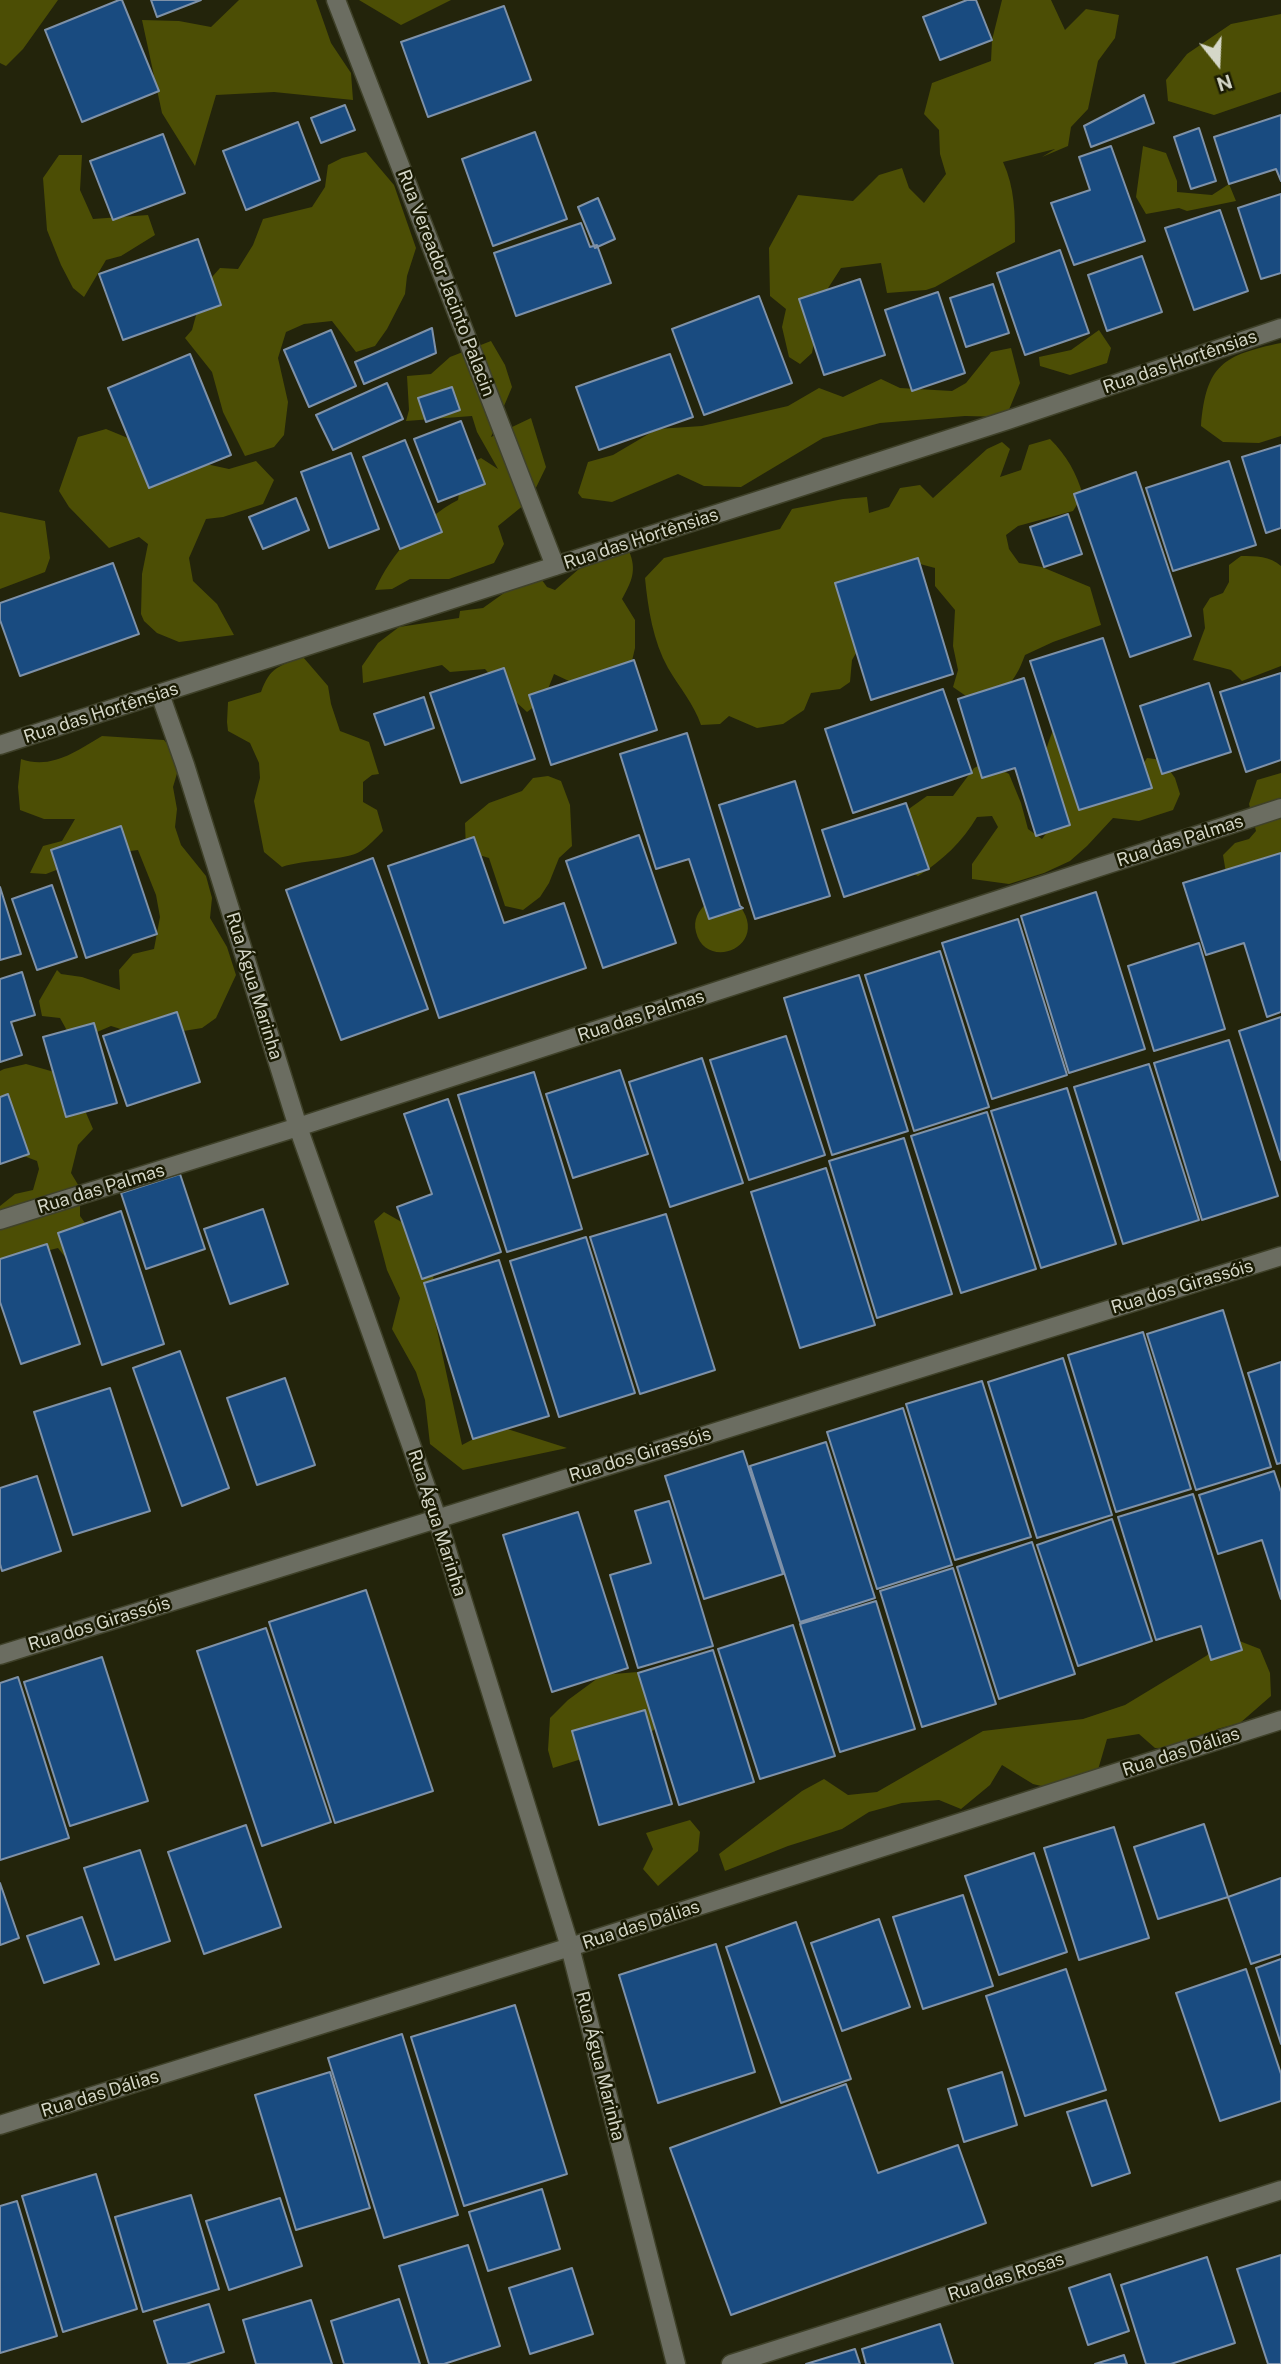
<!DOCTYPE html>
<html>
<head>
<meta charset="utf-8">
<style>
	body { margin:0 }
	#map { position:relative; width:1281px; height:2364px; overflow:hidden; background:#23240b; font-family:"Public Sans",sans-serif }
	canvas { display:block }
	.north { position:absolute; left:1183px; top:28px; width:70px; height:70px; -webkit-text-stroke:5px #1a1b03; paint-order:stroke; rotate:162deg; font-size:19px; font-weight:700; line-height:28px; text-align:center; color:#d5d7c8 }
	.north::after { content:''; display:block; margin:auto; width:24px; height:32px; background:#d5d7c8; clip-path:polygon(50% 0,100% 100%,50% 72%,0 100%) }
</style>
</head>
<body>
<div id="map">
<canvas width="1281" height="2364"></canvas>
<div class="north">N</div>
</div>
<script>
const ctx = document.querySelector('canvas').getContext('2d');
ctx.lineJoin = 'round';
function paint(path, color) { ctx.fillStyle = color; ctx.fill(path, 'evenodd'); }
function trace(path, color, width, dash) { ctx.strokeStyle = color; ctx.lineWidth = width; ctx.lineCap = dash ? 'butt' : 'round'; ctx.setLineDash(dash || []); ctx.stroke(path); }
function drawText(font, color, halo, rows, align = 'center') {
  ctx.font = font + ' "Public Sans",sans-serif'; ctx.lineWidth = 5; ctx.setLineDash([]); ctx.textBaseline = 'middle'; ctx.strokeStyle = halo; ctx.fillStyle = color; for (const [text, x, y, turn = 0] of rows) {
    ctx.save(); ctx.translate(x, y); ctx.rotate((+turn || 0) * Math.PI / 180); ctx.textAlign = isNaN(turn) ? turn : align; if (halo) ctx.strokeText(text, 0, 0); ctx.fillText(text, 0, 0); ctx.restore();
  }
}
const green = new Path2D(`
	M0,0h58l-35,49 -17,17 -6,-3z
	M239,0h77l15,43 20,30 2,27 -79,-8 -58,3 -21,71 -33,-53 -20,-93 37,1 32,6z
	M359,0h92l-50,25z
	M1002,0h49l14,30 21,-21 33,6 -4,23 -17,23 -10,48 -17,18 -3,19 -26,11 13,-8 -52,13c12,26 12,52 12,80l-80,45 -9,3 -39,3 -6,-30 -40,5 -18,28 -11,57 -12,11 -11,-7 -7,-30 4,-18 -16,-13 -1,-48 29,-53 55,6 26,-26 23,-7 7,20 15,15 22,-29 -6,-20 -1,-24 -15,-16 8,-31 59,-22 1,-21z
	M1281,14v78l-67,23 -46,-14 -2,-21 21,-26 44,-30z
	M1143,146l23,7 11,28v11l35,3 17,-11 7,17 -49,10 -8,-3 -33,6 -10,-17z
	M366,152l28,33 22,63 -9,28 -2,18 -18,35 -12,17 -19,6 -24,-31 -28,3 -18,8 -8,26 10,44 -4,33 -10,12 -29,9 -22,-44 -11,-40 -27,-34 7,-8 12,-44 16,-18 18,1 15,-24 10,-26 49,-12 13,-20 3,-22 14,-7z
	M59,155h23l-2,35 13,29 55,-4 7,20 -34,21 -15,4 -22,37 -11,-9 -12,-23 -14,-35 -4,-52z
	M1099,330l12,18 -4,15 -37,12 -30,-9 -1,-9 32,-7z
	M491,341l14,24 7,22 -21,50 40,-19 15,49 -16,33 -32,26 6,18 -10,19 -45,16h-39l-18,10 -17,1c16,-36 48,-72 83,-90l5,-32 18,-10 17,11 -21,-37 -5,-16 -66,5 3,-11 -2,-34 24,-2 19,-17z
	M1281,343v93l-22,7 -36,-1 -22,-16c5,-61 22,-71 80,-83z
	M1011,348l9,35 -14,34 -41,-1 -85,7 -57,15 -82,49 -37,-1 -26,-12 -66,28 -30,-4 -4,-5 10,-31 25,-7 44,-26 45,-3 86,-20 31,-18 24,9 38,-18 19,9 52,3 14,-8 25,-31z
	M106,429l68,28 55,12 27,-8 18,19 -11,24 -40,13 -17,2 -17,39 4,23 24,23 17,31 -55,7 -22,-9 -13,-12 -3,-7 1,-40 6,-30 -9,-7 -30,11 -40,-41 -10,-16 19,-54z
	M1050,439c17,17 26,33 33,56l-10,16 -55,15 -12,9 3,14 10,14 23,4 48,20 11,38 -48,17 -28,13c-11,30 -21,37 -49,48l-23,-16 5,-17 -5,-24 2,-36 -20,-24v-18l-15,-4 -15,6 -53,90 -2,22 -10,7 -29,4 -7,17 -21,14 -26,4 -28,-12 -9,8 -19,1c-7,-21 -22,-38 -33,-57 -15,-27 -20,-59 -23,-90l19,-20 116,-29 12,-20 51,-10 24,-2 2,16 20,-6 11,-19 20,-3 13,13 54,-49 15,-7 8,7 -10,28 21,-7 8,-25z
	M0,512l45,9 5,37 -5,14 -45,17z
	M629,551c8,19 3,30 -7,48l13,21v28l-10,43 -54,-9 -17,-8 -10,25 -17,13 -22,-20 -20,-23 -35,3 -8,-7 -79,18 -1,-17 16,-23 21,-16 60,-9 1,-7 23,-3 42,-30 14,-2 8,11 8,3 34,-30z
	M1241,556c15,0 29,0 40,10v100l-39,15 -11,-11 -38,-10 12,-32 -2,-19 7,-11 13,-5 6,-11v-17z
	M303,657l25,29 3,18 9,27 29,11 10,32 -7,1 -9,7v20l14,8 6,21c-7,7 -14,15 -22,20 -15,10 -57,8 -79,16l-18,-15 -10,-51 6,-23 -1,-15 -9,-20 -22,-12 -1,-9 1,-20 33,-10c9,-25 18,-26 42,-35z
	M1057,722l65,74 25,-38 15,2 13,18 5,16 -7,16 -34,11 -26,-3 -26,28 -17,15 -26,12 -35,11 -37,-5v-15l26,-37 -6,-11 -15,1c-14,24 -35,44 -59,59l-23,-12 -13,-36 45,-32h26l21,-28 13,-6 22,12 12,29 7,26 14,10 23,-31 -11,-5c-11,-35 -14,-46 3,-81z
	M102,736l62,4 17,20 -8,27 4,22 -2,18 6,18 25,31 6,22 -2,20 17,29 9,28 -20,43 -14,10 -56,9 -35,-11 -21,9 -20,1 -10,-18 -18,-2 -3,-15 18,-31 4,4 21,3 38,13 -1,-20 14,-16 21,-5 6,-32 -4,-22 -18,-45 -46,6 -46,18 -16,-1 13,-27 19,-5 13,-22h-31l-24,-9 -2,-23 3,-28c30,11 56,-8 81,-23z
	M1281,773v88l-55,12 -3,-18 12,-12 14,-4 7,-8 -7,-27 8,-24z
	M548,776l13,5 9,24 2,41 -13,12 -10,25 -9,14 -17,13 -18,-4 -16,-48 -23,-7 -1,-28 24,-20 33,-12 11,-13z
	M707,903l33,3c30,41 -34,66 -44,26 -3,-12 2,-21 11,-29z
	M26,1064l39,11 15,24 13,30 -15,16 -7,28 9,15v28l13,18 -9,18 -18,6 -8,-10 -16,4 -42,25v-71l15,-12 18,-4 6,-21 -2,-8 -21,-8 -16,-40v-42l4,-2z
	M384,1212l51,29 -3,66 30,138 36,-19 69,22 -104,22 -33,-26 -5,-44 -9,-28 -24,-43 8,-31 -13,-28 -13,-49z
	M1229,1637l31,12 10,24 1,23 -31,27 -23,6 -19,18 -43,1 -16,-14 -32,5 -12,41 -33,11 -29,-7 -31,-19 -12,20 -29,24 -22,-9 -37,3 -33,9 -27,17 -54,17 -63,25 -6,-17 83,-63 22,-12 24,16 29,-3 106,-61 100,-12 42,-14 81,-49z
	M661,1670l3,30 -10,30 -25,14 -76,24 -5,-18 2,-32 18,-18 34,-25z
	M690,1820l10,12 -2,19 -40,35 -15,-17 10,-20 -7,-16z`);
const building = new Path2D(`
	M119,0h3l37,91 -77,31 -37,-92z
	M151,0h50l-44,17z
	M967,0h9l16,40 -52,20 -17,-43z
	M504,6l27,74 -103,37 -27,-75z
	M1144,95l10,28 -63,24 -7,-21z
	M345,105l10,25 -34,13 -10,-25z
	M1281,115v66l-5,-12 -47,15 -15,-47z
	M298,122l22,58 -74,30 -23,-59z
	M1199,128l17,53 -25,8 -17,-52z
	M535,132l32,87 -74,27 -31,-87z
	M163,134l22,59 -72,27 -23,-59z
	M1111,146l34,95 -71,24 -23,-62 39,-13 -11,-33z
	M1281,194v79l-20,6 -23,-71z
	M598,198l17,41 -20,9 -17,-41z
	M1220,210l28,81 -54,19 -29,-82z
	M581,223l9,24 7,-2 14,38 -95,33 -22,-63z
	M198,239l23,66 -98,35 -24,-66z
	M1060,250l29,83 -64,22 -28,-82z
	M1142,256l20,56 -55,19 -19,-56z
	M860,279l25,76 -61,20 -25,-76z
	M993,284l16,49 -43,14 -16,-49z
	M938,292l27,81 -53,18 -27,-81z
	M759,296l33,87 -88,32 -32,-86z
	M432,328l4,25 -72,31 -9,-22z
	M331,330l25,56 -47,21 -25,-57z
	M190,354l41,101 -82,33 -41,-100z
	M670,354l23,63 -94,33 -23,-63z
	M387,383l16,36 -70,31 -17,-35z
	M452,387l8,23 -34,12 -8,-24z
	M461,421l24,63 -47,18 -24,-63z
	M405,440l37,92 -42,17 -37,-92z
	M1281,445v83l-15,5 -24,-76z
	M351,453l28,76 -50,19 -28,-76z
	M1229,461l27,84 -83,26 -27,-83z
	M1136,472l55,164 -61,21 -56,-163z
	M296,498l13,32 -46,19 -14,-32z
	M1068,514l14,40 -38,13 -14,-40z
	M918,558l35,116 -82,26 -36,-117z
	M113,563l26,71 -119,42 -20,-56v-17z
	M1103,638l49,150 -73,22 -49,-149z
	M634,660l23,70 -106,35 -22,-70z
	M504,668l31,91 -74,24 -31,-90z
	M1281,673v87l-35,12 -26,-80z
	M1024,678l46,147 -34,11 -21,-68 -33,10 -24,-79z
	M1209,683l22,69 -69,22 -22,-68z
	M943,689l29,84 -119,40 -28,-84z
	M424,697l10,31 -49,17 -11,-31z
	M687,733l53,173 3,2 -34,11 -20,-60 -33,10 -36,-115z
	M795,781l35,115 -75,23 -36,-114z
	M906,803l23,66 -85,28 -22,-67z
	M121,826l36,108 -71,24 -35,-108z
	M639,835l37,108 -73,25 -37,-107z
	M474,837l30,86 60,-20 22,65 -147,50 -51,-152z
	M1281,853v159l-14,5 -23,-74 -38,12 -23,-72z
	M373,858l55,151 -87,31 -55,-150z
	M52,885l25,72 -40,13 -25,-71z
	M0,887l21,67 -21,6z
	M1096,892l49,157 -76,24 -48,-157z
	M1018,919l49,156 -75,24 -50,-156z
	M1199,943l26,86 -71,22 -26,-85z
	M940,951l49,156 -75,24 -49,-156z
	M22,972l13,43 -24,7 11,33 -22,7v-83z
	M859,975l49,156 -76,24 -48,-157z
	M177,1012l23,70 -73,24 -24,-70z
	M1281,1017v143l-42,-129z
	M94,1023l23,80 -51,14 -23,-80z
	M786,1036l39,119 -76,25 -39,-120z
	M1229,1040l49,156 -76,24 -48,-157z
	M702,1058l41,125 -73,24 -41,-125z
	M1149,1064l50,156 -76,24 -49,-157z
	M620,1070l28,84 -75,24 -27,-84z
	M534,1072l48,157 -75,23 -49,-157z
	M1067,1088l49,156 -75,24 -50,-157z
	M8,1094l21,60 -29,10v-67z
	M448,1099l53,153 -79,27 -25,-72 35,-13 -28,-80z
	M987,1112l49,157 -75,24 -50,-157z
	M904,1138l48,156 -75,24 -48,-157z
	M826,1168l49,157 -75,23 -49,-156z
	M180,1174l25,75 -59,20 -25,-76z
	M263,1209l25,75 -58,20 -26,-75z
	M121,1211l43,133 -62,21 -44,-132z
	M666,1214l49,156 -75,24 -50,-157z
	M586,1237l49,156 -76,24 -49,-156z
	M47,1244l33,100 -59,20 -21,-62v-43z
	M499,1260l50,156 -76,23 -49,-156z
	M1223,1310l48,157 -75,23 -49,-156z
	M1143,1332l48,157 -75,23 -48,-157z
	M180,1351l49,137 -47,18 -49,-138z
	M1063,1358l49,157 -75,23 -49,-156z
	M1281,1362v101l-4,1 -29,-91z
	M285,1378l30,87 -58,20 -30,-87z
	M982,1381l49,156 -76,23 -49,-156z
	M110,1388l40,123 -77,24 -39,-123z
	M903,1408l49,157 -75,24 -50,-157z
	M826,1442l49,156 -75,24 -50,-156z
	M743,1451l40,123 -79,25 -39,-123z
	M1274,1471l7,21v107l-19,-59 -44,14 -19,-59z
	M37,1476l24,75 -59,20 -2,-7v-76z
	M1193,1494l49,156 -31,10 -10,-34 -45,14 -38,-123z
	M669,1501l44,145 -75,22 -28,-93 41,-12 -16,-52z
	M578,1512l50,156 -76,24 -49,-157z
	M1112,1519l40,122 -74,25 -41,-121z
	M1032,1542l43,132 -76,25 -42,-132z
	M953,1568l43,136 -74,23 -42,-136z
	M366,1590l67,201 -98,32 -66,-201z
	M876,1601l39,128 -75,23 -40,-128z
	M793,1625l42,131 -75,23 -42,-130z
	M266,1628l65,194 -69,24 -65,-195z
	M713,1650l41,132 -75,23 -41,-132z
	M102,1657l46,144 -78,25 -46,-144z
	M18,1677l51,161 -69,22v-177z
	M645,1710l27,94 -73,21 -27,-94z
	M1204,1824l24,73 -70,22 -24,-72z
	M246,1825l35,102 -77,27 -36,-102z
	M1114,1827l35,111 -70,22 -35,-112z
	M140,1850l30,91 -55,19 -31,-92z
	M1034,1853l33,99 -68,23 -34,-99z
	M1281,1878v76l-30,10 -23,-67z
	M0,1883l19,55 -19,7z
	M963,1895l30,91 -70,23 -30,-92z
	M82,1917l17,47 -55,19 -17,-47z
	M879,1919l31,88 -68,24 -31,-88z
	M796,1922l55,157 -70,24 -55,-156z
	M716,1944l39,128 -97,31 -39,-128z
	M1281,1959v85l-25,-76z
	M1066,1969l40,121 -81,26 -39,-120z
	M1246,1969l35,105v27l-61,20 -44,-128z
	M515,2005l52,169 -103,32 -53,-169z
	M402,2034l56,181 -74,23 -56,-180z
	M330,2072l40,136 -74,22 -41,-135z
	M1002,2072l15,53 -53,17 -16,-53z
	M846,2084l32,89 80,-28 28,78 -255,92 -61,-167z
	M1106,2100l24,73 -38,13 -25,-74z
	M96,2174l41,135 -74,23 -41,-136z
	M542,2189l18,60 -72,22 -19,-59z
	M191,2195l28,94 -76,23 -28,-95z
	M280,2198l22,68 -73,24 -23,-69z
	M17,2201l40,135 -57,17v-147z
	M468,2245l32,101 -56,18h-15l-30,-98z
	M1281,2255v109h-13l-31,-95z
	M1207,2257l28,86 -64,21h-25l-25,-79z
	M572,2268l21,66 -63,20 -21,-66z
	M1110,2274l19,57 -41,14 -19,-57z
	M399,2299l21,65h-76l-13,-43z
	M311,2300l21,64h-76l-13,-44z
	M209,2304l15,48 -38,12h-18l-14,-43z
	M940,2324l13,40h-87l-4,-15z
	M855,2349l5,15h-54z
	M1124,2355l3,9h-32z`);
const minor = new Path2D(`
	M336,0l219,566
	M160,694l25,71 113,362 139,391 133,429 106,417
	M0,745l1008,-325 273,-92
	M0,1220l298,-93 983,-319
	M0,1655l1281,-399
	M0,2125l570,-178 711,-227
	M731,2364l550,-174`);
const streetNames = [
	["Rua Vereador Jacinto Palacin",446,283,69],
	["Rua das Hortênsias",1180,362,-19],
	["Rua das Hortênsias",641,539,-18],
	["Rua das Hortênsias",101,713,-18],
	["Rua das Palmas",1180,841,-18],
	["Rua Água Marinha",254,986,73],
	["Rua das Palmas",641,1016,-18],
	["Rua das Palmas",101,1189,-17],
	["Rua dos Girassóis",1182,1287,-17],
	["Rua dos Girassóis",640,1455,-17],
	["Rua Água Marinha",437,1523,72],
	["Rua dos Girassóis",99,1624,-17],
	["Rua das Dálias",1181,1752,-18],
	["Rua das Dálias",641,1925,-18],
	["Rua Água Marinha",600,2066,76],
	["Rua das Dálias",100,2094,-17],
	["Rua das Rosas",1006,2277,-18]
];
paint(green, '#4c4e05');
paint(building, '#194b80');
trace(building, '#7e91a8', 2);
trace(minor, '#3f4129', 21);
trace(minor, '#6b6d61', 18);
drawText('18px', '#d5d7c8', '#1a1b03', streetNames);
</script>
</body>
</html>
